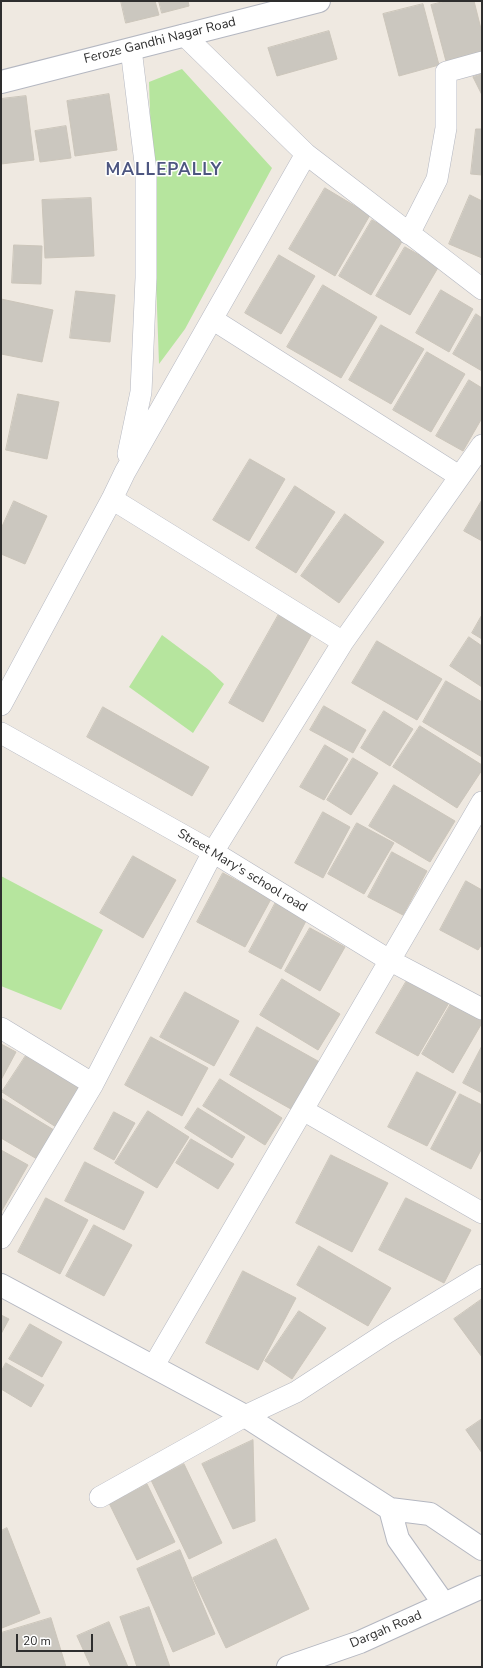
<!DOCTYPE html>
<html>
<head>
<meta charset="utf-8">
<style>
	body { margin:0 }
	#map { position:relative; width:483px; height:1668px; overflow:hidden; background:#efe9e1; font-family:"Nunito Sans",sans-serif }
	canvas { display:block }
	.frame { position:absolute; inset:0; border:2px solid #2e2e2e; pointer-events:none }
	.scale { position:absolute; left:16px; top:1634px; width:77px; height:18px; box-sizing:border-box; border:2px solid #2e2e2e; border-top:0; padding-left:5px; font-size:12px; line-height:14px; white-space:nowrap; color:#2e2e2e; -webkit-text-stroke:3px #fff; paint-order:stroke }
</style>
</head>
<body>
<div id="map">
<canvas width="483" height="1668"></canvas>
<div class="frame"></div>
<div class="scale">20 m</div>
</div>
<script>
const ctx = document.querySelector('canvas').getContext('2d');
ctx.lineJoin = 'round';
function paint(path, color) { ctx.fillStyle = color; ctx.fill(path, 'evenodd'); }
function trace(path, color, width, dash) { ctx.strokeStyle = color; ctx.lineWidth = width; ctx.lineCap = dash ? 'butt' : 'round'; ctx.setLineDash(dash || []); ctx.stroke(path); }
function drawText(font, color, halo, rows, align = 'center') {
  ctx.font = font + ' "Nunito Sans",sans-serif'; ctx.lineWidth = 3; ctx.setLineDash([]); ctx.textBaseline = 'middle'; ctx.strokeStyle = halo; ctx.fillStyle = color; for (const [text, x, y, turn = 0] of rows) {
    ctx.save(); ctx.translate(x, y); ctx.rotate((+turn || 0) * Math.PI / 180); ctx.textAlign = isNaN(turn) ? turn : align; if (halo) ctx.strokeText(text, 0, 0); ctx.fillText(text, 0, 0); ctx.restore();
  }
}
const green = new Path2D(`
	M182,69l90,99 -87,161 -26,35 -10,-282z
	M162,635l47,35 15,14 -31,49 -64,-46z
	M1,876l102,54 -42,80 -60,-24z`);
const building = new Path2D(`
	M121,1h34l4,14 -33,8z
	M159,1h29l1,5 -27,7z
	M446,1h28l8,32v23l-35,9 -16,-60z
	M423,4l16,61 -40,11 -16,-62z
	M329,31l8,28 -60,17 -9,-28z
	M482,74v21l-9,-18z
	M109,94l8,56 -42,6 -8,-55z
	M26,96l8,64 -33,4v-65z
	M66,126l5,32 -31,4 -5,-31z
	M476,129h6v46l-11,-1z
	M325,188l45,27 -35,61 -46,-27z
	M470,195l12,6v57l-33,-14z
	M91,198l3,58 -49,2 -3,-58z
	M372,220l32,18 -33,57 -32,-19z
	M14,245l28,1 -1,38 -29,-1z
	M405,247l34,19 -29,49 -34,-19z
	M279,255l36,21 -34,58 -36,-21z
	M323,285l54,32 -36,61 -54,-31z
	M441,290l32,19 -24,43 -33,-19z
	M76,291l39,4 -5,47 -40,-4z
	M1,299l52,11 -11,52 -41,-8z
	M476,314l6,4v53l-29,-17z
	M381,325l43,24 -33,55 -42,-24z
	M427,352l38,22 -34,58 -38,-22z
	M469,380l13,8v30l-19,33 -27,-15z
	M18,394l41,8 -12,57 -41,-9z
	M250,459l35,20 -36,62 -36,-21z
	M295,486l40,26 -39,61 -40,-25z
	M482,500v41l-18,-10z
	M14,501l33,15 -22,48 -24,-10v-25z
	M345,514l39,28 -45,61 -38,-27z
	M279,614l34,18 -50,90 -34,-19z
	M482,615v24l-10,-6z
	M469,637l13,9v41l-32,-21z
	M377,641l65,38 -25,41 -65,-37z
	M446,681l36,21v55l-59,-35z
	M324,706l42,24 -13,23 -43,-23z
	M103,707l106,60 -17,29 -105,-59z
	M384,711l29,18 -23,37 -29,-18z
	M420,726l62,39v5l-25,38 -64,-41z
	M325,745l23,14 -24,41 -24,-13z
	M353,758l25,15 -27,42 -24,-15z
	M394,785l61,36 -25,41 -61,-36z
	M323,812l27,15 -27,51 -28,-15z
	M357,823l37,20 -30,51 -36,-20z
	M392,852l35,19 -24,44 -35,-18z
	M133,856l43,24 -33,58 -43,-25z
	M223,873l48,26 -26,48 -48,-25z
	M466,881l16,9v54l-4,6 -38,-20z
	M276,902l31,17 -26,50 -32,-17z
	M310,928l35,19 -25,44 -35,-20z
	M409,977l41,24 -32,55 -42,-23z
	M282,979l58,35 -22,36 -58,-35z
	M185,992l54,29 -25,45 -54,-29z
	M452,1002l30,17v4l-29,50 -31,-19z
	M257,1027l68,38 -27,48 -68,-38z
	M151,1037l57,31 -26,48 -57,-31z
	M1,1044l15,8 -15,28z
	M482,1046v47l-19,-10z
	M27,1054l54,34 -25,39 -54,-35z
	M417,1072l39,20 -29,54 -39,-19z
	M220,1079l62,39 -17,27 -62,-39z
	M460,1094l22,11v43l-11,21 -40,-20z
	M1,1098l53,32 -17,29 -36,-21z
	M198,1108l47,29 -13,21 -47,-30z
	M148,1111l41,26 -32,51 -42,-25z
	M114,1112l21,11 -21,37 -20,-11z
	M191,1139l43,25 -16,25 -42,-26z
	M1,1150l27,15 -27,47z
	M331,1155l57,28 -36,69 -56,-29z
	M85,1162l59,30 -20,38 -59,-29z
	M46,1198l42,22 -28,54 -42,-22z
	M406,1198l65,32 -27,53 -65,-33z
	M94,1225l38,20 -28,51 -38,-20z
	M319,1246l72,42 -23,38 -71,-41z
	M243,1271l53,27 -38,72 -52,-27z
	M482,1299v58l-28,-38z
	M299,1311l27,17 -34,51 -27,-18z
	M1,1315l8,4 -8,15z
	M30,1324l32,18 -20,35 -33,-18z
	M6,1363l38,22 -13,22 -30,-18v-17z
	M482,1419v34l-16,-23z
	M253,1440l2,81 -22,8 -31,-65z
	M184,1464l38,79 -33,16 -38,-79z
	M147,1484l28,58 -38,18 -28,-57z
	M7,1528l33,85 -38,15 -1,-4v-93z
	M276,1539l33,70 -83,39 -33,-70z
	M180,1550l35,84 -42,18 -36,-83z
	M149,1607l21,60h-33l-17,-50z
	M51,1618l15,49h-65v-34z
	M109,1622l19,45h-37l-14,-31z`);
const street = new Path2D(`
	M184,35l122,119 176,135
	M409,234l28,-55 9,-51v-56l36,-10
	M212,319l247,157
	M128,454l13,-62 5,-114v-107l-15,-122
	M112,499l231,143
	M1,705l111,-206 13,-27 181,-318
	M1,733l212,119 176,108 93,49
	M1,1028l92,56
	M303,1110l179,103
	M1,1238l92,-154 120,-232 130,-210 139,-197
	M153,1367l329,-565
	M100,1497l145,-81 51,-24 92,-60 94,-57`);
const secondary = new Path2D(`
	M1,82l318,-81
	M1,1285l244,131 145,93 40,5 52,35
	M390,1509l8,30 46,65
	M288,1667l72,-25 122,-55`);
const streetNames = [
	["Feroze Gandhi Nagar Road",160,41,-14],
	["Street Mary's school road",242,871,31],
	["Dargah Road",386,1630,-23]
];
const districtNames = [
	["MALLEPALLY",164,171]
];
paint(green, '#b6e59e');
paint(building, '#cbc7bf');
trace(building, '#cbc5ba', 1);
trace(street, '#b4b7c1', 22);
trace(secondary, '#b4b7c1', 24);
trace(street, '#fff', 21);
trace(secondary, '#fff', 22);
drawText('13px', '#2e2e2e', '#fff', streetNames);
ctx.letterSpacing = '1px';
drawText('bold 17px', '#4d5680', '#fff', districtNames);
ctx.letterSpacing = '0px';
</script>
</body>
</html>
